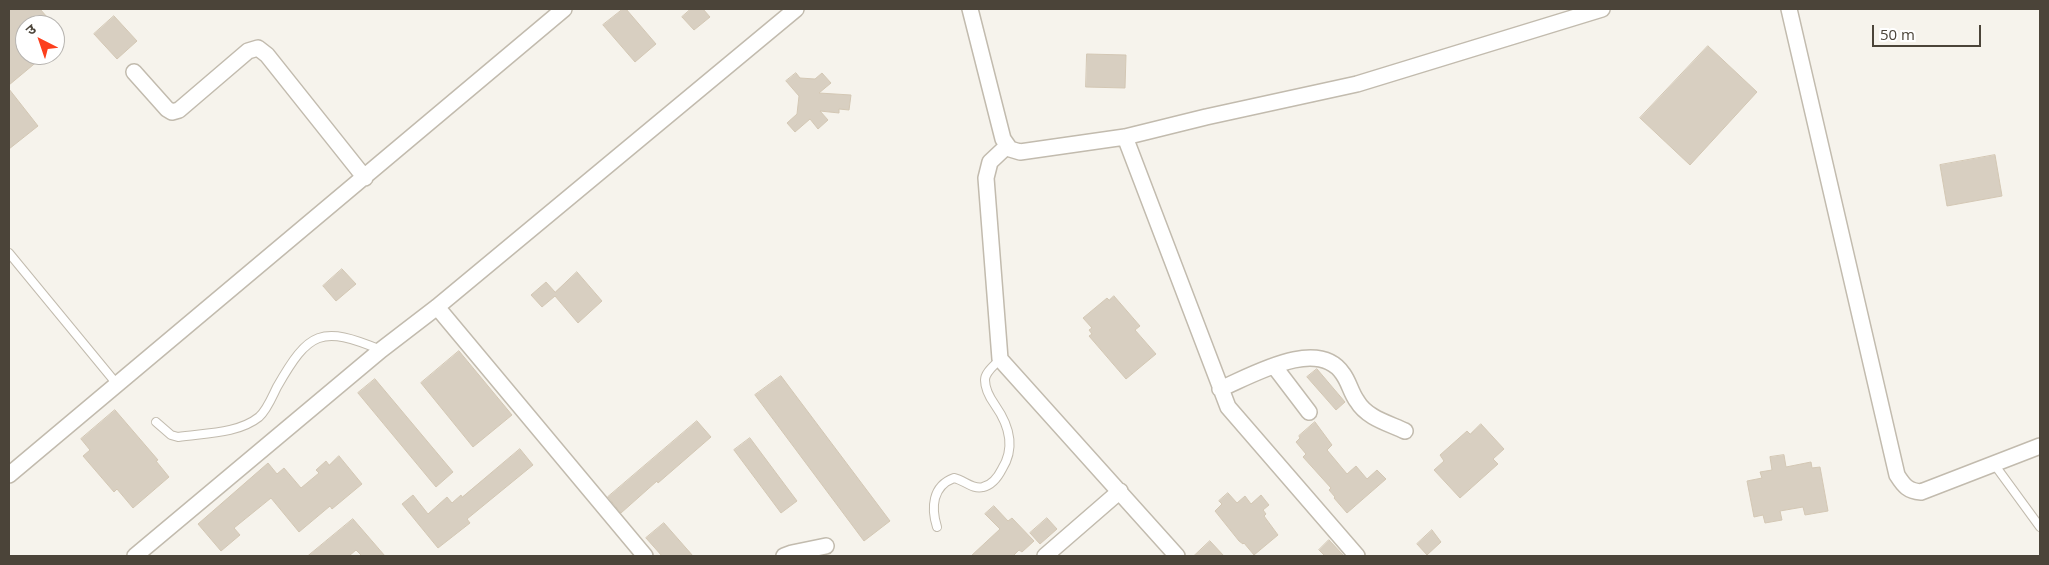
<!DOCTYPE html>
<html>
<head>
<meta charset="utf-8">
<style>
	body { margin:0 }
	#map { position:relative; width:2049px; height:565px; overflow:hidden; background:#f6f3ec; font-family:"Open Sans","Noto Sans Devanagari",sans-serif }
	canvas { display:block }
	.frame { position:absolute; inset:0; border:10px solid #4b4439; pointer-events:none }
	.north { position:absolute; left:15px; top:15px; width:50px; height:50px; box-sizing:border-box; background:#fff; border:1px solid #b7b4b0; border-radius:50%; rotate:319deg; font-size:14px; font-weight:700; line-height:20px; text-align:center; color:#4b4439 }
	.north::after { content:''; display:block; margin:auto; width:18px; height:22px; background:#fc3f1d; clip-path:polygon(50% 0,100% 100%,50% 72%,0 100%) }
	.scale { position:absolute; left:1872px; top:25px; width:109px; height:22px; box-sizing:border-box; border:2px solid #4b4439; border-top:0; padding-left:6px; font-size:15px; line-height:18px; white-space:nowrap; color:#4b4439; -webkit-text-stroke:4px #fff; paint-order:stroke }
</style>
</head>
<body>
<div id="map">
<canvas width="2049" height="565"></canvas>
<div class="frame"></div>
<div class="north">उ</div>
<div class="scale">50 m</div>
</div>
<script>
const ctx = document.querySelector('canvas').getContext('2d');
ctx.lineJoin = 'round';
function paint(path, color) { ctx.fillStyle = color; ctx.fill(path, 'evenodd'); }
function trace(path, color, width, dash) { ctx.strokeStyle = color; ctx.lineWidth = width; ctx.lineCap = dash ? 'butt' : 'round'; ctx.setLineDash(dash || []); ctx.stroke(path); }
const building = new Path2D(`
	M9,9h31l14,16h-29v30h20l-36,30z
	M623,9h3l30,35 -21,18 -32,-37z
	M691,9h12l7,8 -16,13 -12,-13z
	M114,16l23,25 -20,18 -23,-25z
	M1708,46l49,46 -67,73 -50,-47z
	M1087,54l39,1 -1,33 -39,-1z
	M796,73l4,5 15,1 7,-6 9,10 -12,10 32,2 -2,15 -10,-1v4l-19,-2 8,9 -10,9 -8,-10 -15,13 -8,-9 10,-9 2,-18 -13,-15z
	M9,89l29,37 -29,23z
	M1995,155l7,41 -55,10 -7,-41z
	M342,269l14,15 -20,17 -13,-15z
	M577,272l25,29 -24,22 -23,-27 -13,11 -11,-12 15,-13 9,10z
	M1114,296l26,30 -5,4 21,24 -30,25 -37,-43 3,-2 -3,-4 3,-2 -9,-10 24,-20 2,2z
	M459,351l53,64 -39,32 -52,-64z
	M1317,369l28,33 -9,8 -29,-33z
	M781,376l109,145 -26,20 -109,-146z
	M375,379l78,93 -17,15 -78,-94z
	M115,410l43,50 -2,1 13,16 -36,31 -16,-19 -3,3 -31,-36 7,-6 -9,-11z
	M697,421l14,16 -53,46 -1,-2 -36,32 -13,-16z
	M1315,422l17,23 -5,5 20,24 9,-8 11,13 10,-9 9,9 -39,34 -13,-15 1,-1 -6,-7 2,-2 -28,-31 3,-3 -10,-12 4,-4 -1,-2z
	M1481,424l23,25 -11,10 5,5 -38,34 -26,-28 10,-9 -4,-6 27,-24 3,3z
	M750,438l47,63 -16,12 -47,-63z
	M520,449l13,16 -66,54 3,4 -32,25 -36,-44 11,-9 15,19 19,-17 5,6 9,-8 1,2z
	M1784,455l2,12 25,-5 1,6 8,-1 8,44 -23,4 -2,-8 -23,4 2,9 -17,3 -2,-8 -9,2 -7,-36 15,-3 -2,-6 12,-2 -2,-13z
	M339,456l23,28 -30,25 -2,-3 -31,26 -28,-34 -37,30 6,7 -19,16 -23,-27 70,-61 9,11 7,-6 17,20 18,-15 -3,-3 10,-9 3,4z
	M1228,493l9,10 8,-7 6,8 10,-9 8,10 -6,5 3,4 -2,2 14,19 -24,20 -10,-12 -1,1 -4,-3 -24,-30 7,-7 -3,-3z
	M994,506l14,15 4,-3 22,23 -12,11 -3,-2 -6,6h-42l29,-27 -15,-15z
	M1047,518l10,11 -17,15 -10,-11z
	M353,519l32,37h-23l-6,-6 -7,6h-41z
	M664,523l29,33h-31l-16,-18z
	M1432,530l9,12 -14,13 -10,-11z
	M1329,540l15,16h-19l-6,-6z
	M1210,541l14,15h-30z`);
const service = new Path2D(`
	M9,253l107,130
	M156,422l15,13 7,2c25,-4 60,-3 81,-20 8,-7 13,-20 18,-30 32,-56 44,-62 104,-37
	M1994,464l46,63
	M937,527c-6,-19 -5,-41 17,-49 10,2 19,12 29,9 9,-2 15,-10 19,-18 14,-22 7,-44 -7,-64 -5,-7 -10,-15 -10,-25 0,-8 10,-15 15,-21`);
const minor = new Path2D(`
	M970,9l33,130 7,10 10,3 105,-15 81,-20 151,-33 245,-75
	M1789,9l108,466c7,11 11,16 24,17l119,-46
	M134,72l33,37 5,3 7,-2 69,-59 10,-3 9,7 98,123
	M1125,137l103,270 129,149
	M1007,146l-17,16 -4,16 14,181 177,197
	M437,307l208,249
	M1274,366l35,46
	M1220,389c31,-13 98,-53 123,-15 6,8 8,19 14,27 10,17 31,22 48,30
	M9,475l555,-466
	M135,556l246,-206 56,-43 359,-298
	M784,556l8,-3 34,-7
	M1045,556l75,-65`);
paint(building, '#d8cfc1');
trace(building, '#d3c7b4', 1);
trace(service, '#c2bbae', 10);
trace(minor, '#c2bbae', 18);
trace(service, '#fff', 8);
trace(minor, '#fff', 15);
</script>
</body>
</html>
